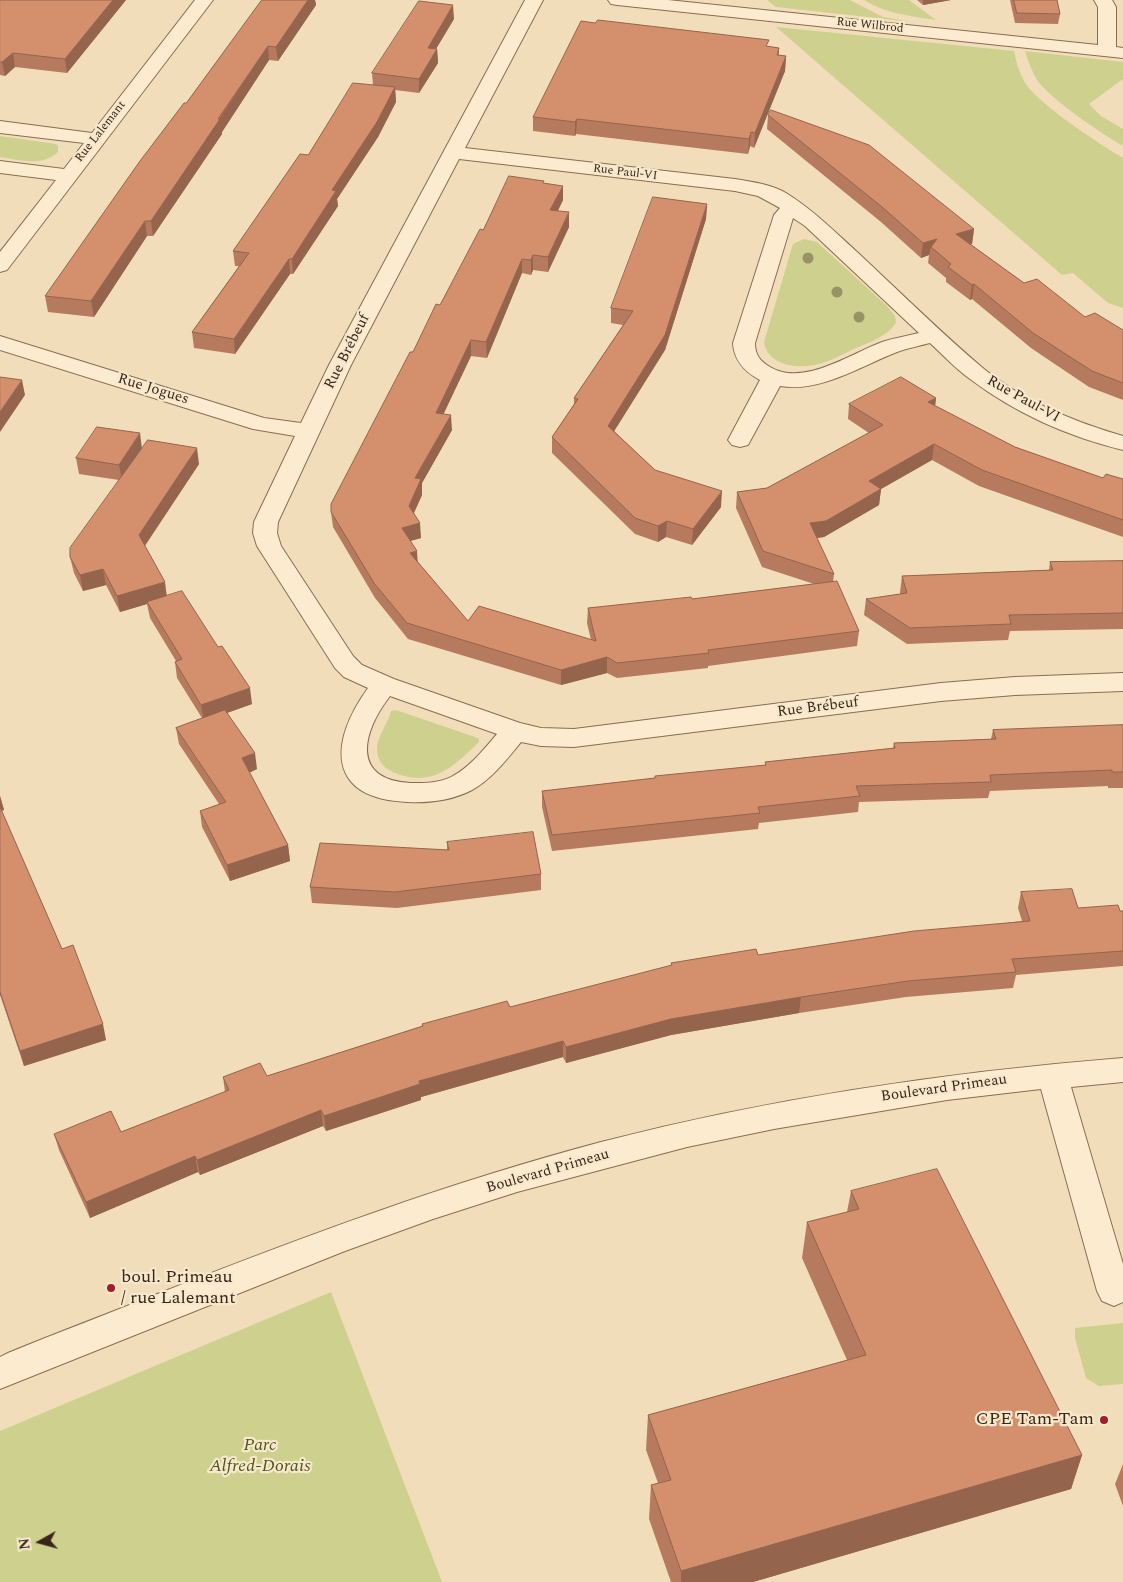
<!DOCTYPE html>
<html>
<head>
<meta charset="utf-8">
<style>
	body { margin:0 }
	#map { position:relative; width:1123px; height:1582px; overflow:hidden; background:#f2ddbb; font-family:Spectral,serif }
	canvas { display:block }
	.north { position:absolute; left:15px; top:1517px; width:50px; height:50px; -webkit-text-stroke:4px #f8e8cb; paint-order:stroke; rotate:263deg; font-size:14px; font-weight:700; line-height:20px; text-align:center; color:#38261a }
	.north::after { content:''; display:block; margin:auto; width:18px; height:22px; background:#38261a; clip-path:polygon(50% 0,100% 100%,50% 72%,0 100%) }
</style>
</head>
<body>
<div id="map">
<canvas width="1123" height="1582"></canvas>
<div class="north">N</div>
</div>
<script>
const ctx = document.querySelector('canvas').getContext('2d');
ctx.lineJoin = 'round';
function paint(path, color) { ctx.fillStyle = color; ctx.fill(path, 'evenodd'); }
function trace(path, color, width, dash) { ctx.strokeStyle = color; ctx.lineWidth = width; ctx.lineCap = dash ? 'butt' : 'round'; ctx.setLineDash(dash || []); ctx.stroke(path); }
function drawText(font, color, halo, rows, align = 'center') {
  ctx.font = font + ' Spectral,serif'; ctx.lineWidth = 4.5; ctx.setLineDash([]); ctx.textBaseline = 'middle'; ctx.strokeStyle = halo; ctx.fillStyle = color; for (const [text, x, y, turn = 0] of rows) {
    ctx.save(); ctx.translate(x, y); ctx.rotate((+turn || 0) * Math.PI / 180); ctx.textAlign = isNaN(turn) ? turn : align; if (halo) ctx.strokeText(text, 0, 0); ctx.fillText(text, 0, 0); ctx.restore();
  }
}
const green = new Path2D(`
	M767,0h83l33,17 30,5 -137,-15z
	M864,0h45l27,20c-26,-4 -49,-6 -72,-20z
	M776,27l238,24c2,11 5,21 10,30 12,22 76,63 99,77v150l-15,-5 -35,-30 -11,2z
	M1025,51l98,11v17l-34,25 12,12 22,13v17c-21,-12 -73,-47 -86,-66 -5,-9 -9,-18 -12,-29z
	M0,136l56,8 2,2v6c-16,15 -38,8 -58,5z
	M804,239l13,3 70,64 8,10 1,7c-9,14 -27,19 -42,26 -11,5 -21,11 -32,14 -21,7 -54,4 -58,-21l29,-98z
	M396,710l79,27 4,2v3c-25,24 -46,46 -84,31 -10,-4 -17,-11 -18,-22 -1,-14 11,-27 14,-40z
	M331,1292l111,290h-442v-151z
	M1123,1323v61l-24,2 -13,-8 -11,-40v-10z`);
const minor = new Path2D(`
	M195,0h18l-206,270 -7,2v-20l56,-72 -56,-7v-12l64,8 20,-26 -84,-10v-12l92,12z
	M525,0h18l-78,148 270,31c17,3 36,5 51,14 26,16 48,38 70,58 42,39 84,81 128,118 39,32 91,53 139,67v14c-54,-13 -108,-37 -153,-71 -14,-10 -27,-24 -40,-36 -11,3 -22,5 -33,9 -36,14 -77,41 -117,34l-32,59 -8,2 -8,-2 -4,-5 32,-60c-15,-8 -26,-19 -27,-37l41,-128 6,-7 -22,-12 -23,-5 -276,-32 -108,206 -73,157 -1,11 4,13 72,110 9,9 32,14 126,44 21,5 33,1 367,-46 74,-6 108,-4v18l-108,4 -74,6 -367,46 -33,-1 -20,-4c-14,17 -29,37 -49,48 -19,10 -43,13 -64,12 -82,-3 -79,-60 -40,-114l-24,-11 -9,-9 -78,-122 -4,-13 1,-11 41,-86 -42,-7 -253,-79v-14l264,82 37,5 28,-58zM793,218l12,8 114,107c-12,3 -25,5 -37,9 -32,12 -79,45 -112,25 -10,-6 -15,-12 -15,-24zM390,696l107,38c-13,15 -27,33 -44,42 -12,7 -28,7 -42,7 -61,-3 -49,-51 -21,-87z
	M608,0h60l430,45v-38l-4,-7h18l4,7v40l7,1v10l-506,-53 -6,-1z
	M1123,1058v24l-52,5 52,177v38l-9,4 -12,-5 -5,-10 -56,-202 -94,11 -173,29 -87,18 -170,45 -84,27 -88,32 -345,138v-32l8,-4c51,-21 102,-40 152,-60 145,-57 290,-111 441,-151 171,-44 346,-70 522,-84z`);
const trees = [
	[808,258],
	[837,292],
	[859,317]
];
const wall = new Path2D(`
	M0,0h126l-59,73 -52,-6 -10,9 -5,-1z
	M262,0h53l1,5 -38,56 -9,-1 -47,72v2l-69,102h-6l-53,81 -46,-5 -3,-16z
	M917,0h34l-28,5z
	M1010,0h47l3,14 -2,10 -43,-1z
	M454,19l-18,30h1l1,14 -19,30 -24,-3 1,12 -18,35 -41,62 1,7 -45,68h-3l-55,80 -41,-6 -2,-16 47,-66h-4l-2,-15 75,-96 65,-70 -1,-12z
	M768,47l11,1v7l7,1 -1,15 -31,77 -4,-2 -2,8 -172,-20 -1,2 -42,-5v-14z
	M768,115l206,114 -2,15h-2l54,39 61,34 38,13v70l-34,-13 -58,-39 -59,-49 -2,1 -24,-18v-4l-18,-15 1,-8 -8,3 -40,-36 -114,-93z
	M544,183l19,17 -5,11 11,16 -21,45 -15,-2 -2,5 -9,-2 -35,85 -16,-2 -28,58 9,16 -30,53v12l-8,18 7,25 -11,3 8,21 50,59 123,19 -4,-17 1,-15 104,-9 122,-15 -52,-17 -26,-59 1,-16 30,-4 102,-55 -21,-14 1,-15 87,-6 -1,8 80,41 88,31 20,1v58l-144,-51 -47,-26 -51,29 -2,16 -55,32 -7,1 17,36 -1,8 26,49 -2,15 -149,20v2l-91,10 -10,-5 -46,12 -153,-46 -33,-41 -42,-71 -2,-15 82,-160 70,-122z
	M707,204l-1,15 -41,131 -51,81 41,39 66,37 -29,38 -26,-8 -8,5 -23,-8 -83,-81v-16l22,-33v-6l49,-73 -12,-2v-15z
	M142,448l57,16 -54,82 22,50 85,108 -25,9 30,56 -8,4 39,72 2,16 -60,20 -28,-54 -2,-16 19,-7 -40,-60 -3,-16 26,-10 -25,-40 -2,-16 1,-1 -26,-43 -3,-14 -27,8 -14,-27 -23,6 -9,-18 -4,-16 49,-77 -40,-6 -3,-16z
	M1123,561v68l-113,2 -2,9 -101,4 -43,-29 2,-16 34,-5v-2l2,-16 147,-6 1,-8z
	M1123,725v63h-15v-2l-118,5 -2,7 -129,4 -1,10 -99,11 -1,6 -206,22 -10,-44v-16l223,-26v-3l128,-14 1,-5 97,-4 2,-9z
	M0,796l4,14 -3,1 61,138 44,91 -82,26 -24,-71z
	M447,842l94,32v16l-144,18 -85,-5 -2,-16 137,-37z
	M1021,892l57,16 45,3v55l-107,9 -3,13 -107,9 -107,16 -128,22 -105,28 -3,-6 -142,40v3l-95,31 -3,-5 -123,49 -2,-3 -108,46 -31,-68 -5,-16 67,-2 104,-40 -2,-15 44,-1 155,-50v-2l88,-17 161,-41v-3l87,-8 264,-34 -4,-13z
	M851,1191l231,264 -11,34 -318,93h-82l-22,-63 2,-34 7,-2 -12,-33 2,-35 199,-55 -45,-102 5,-36 40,-10z
	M1123,1464v42l-8,-22z`);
const shadedWall = new Path2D(`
	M113,0h13l-59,73 -2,-14z
	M308,0h7l1,5 -38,56 -2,-14z
	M923,0h28l-28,5z
	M453,5l1,14 -26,43v-14z
	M268,46l1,14 -47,72v2l-69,102 -2,-15z
	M437,49l1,14 -19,30v-14z
	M13,53l2,14 -10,9 -3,-14z
	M786,56l-1,15 -31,77 1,-15z
	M395,87l1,15 -18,35 -41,62 1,7 -45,68 -1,-15 40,-69z
	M577,119l-1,15 -1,2v-14z
	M751,132l-1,14 -2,8 1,-15z
	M563,186v14l-13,25v-15z
	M707,204l-1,15 -41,131 -57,91v-15z
	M569,212v15l-21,45v-15z
	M145,221l2,15 -53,81 -3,-16z
	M974,229l-2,15 -19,5 3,-15z
	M937,239l-6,8 -2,8 -8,3 2,-15z
	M533,255v15l-2,5v-15z
	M289,259l1,15 -55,80 -1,-15z
	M522,259v14l-35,85 -1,-16z
	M974,284l-2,15 -2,1 2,-15z
	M471,340v16l-34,72 -1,-15z
	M22,380l3,15 -25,37v-20z
	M936,398l-2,16 -6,-12z
	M451,415l1,15 -30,53v12l-12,26 -1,-15 6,-28z
	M140,433l2,16 -20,31 -3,-15z
	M934,444l-2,16 -51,29 -2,16 -55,32 -15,2 1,-16 59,-42z
	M197,448l2,16 -58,87 -2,-16z
	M722,491l-1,16 -29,38 1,-16z
	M667,521l-1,16 -8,5v-16z
	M420,523l1,15 -18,5 -1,-15z
	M417,551l1,16 -8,-14z
	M103,569l3,16 -23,6 -3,-16z
	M165,582l2,16 -20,4v2l-27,8 -3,-16z
	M607,657v16l-46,12v-15z
	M250,688l2,16 -48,17 -3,-16z
	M255,753l2,16 -13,6 -2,-17z
	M0,796l4,14 -4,1z
	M288,845l2,16 -60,20 -3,-16z
	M801,997l-2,16 -128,22 -105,28v-16l105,-28z
	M103,1024l3,16 -82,26 -4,-15z
	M563,1041v16l-142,40v3l-95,31 -2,-15 95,-35z
	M321,1110l2,16 -123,49 -3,-15z
	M195,1156l3,16 -108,46 -4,-16z
	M1082,1455l-11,34 -318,93h-72v-11z`);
const building = new Path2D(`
	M0,0h113l-48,59 -52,-6 -11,9h-2z
	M262,0h46l-32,47 -8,-1 -50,73h2l-69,102h-6l-54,80 -46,-5 95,-135 44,-58h2z
	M1014,0h43l3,14 -43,-1z
	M419,1l34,4 -25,43 9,1 -18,30 -47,-6z
	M598,20l171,20 -3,6 13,2 -2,7 9,1 -31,77 -4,-1 -2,7 -172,-20 -2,3 -42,-5 48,-96 14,2z
	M353,83l42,4 -18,35 -45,68 4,1 -44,68h-3l-55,80 -42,-7 57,-79 -16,-2 67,-97 8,1z
	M771,110l98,35 105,84 -18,5 68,49 13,-4 48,38 10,-4 28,17v53l-31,-12 -59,-38 -59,-49 -2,1 -24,-18 3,-3 -20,-17 6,-8 -14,4 -41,-36 -114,-92z
	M509,176l35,5 -1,2 20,3 -13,24 19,2 -21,45 -15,-2 -2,5 -9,-1 -36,83 -15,-2 -35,73 15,2 -36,63 6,1 -12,27 11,17 -18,5 15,23 -7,2 58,68 11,-15 117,35 -8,-33 103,-11 1,2 145,-18 22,50 -151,19 1,3 -92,10 -10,-6 -46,13 -154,-47 -33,-40 -43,-71v-8l79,-152h3l23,-48 4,1 40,-76 3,1z
	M653,197l54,7 -42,131 -57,91 47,44 67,21 -29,38 -26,-8 -9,5 -23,-8 -83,-81 26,-38 -4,-1 59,-87 -22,-3z
	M0,377l22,3 -22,32z
	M901,377l35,21 -8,4 87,45 88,31 3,-4 17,5v41l-141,-50 -48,-26 -65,37 12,8 -55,32 -16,2 24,51 -71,-23 -26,-59 30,-4 116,-63 -34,-21z
	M97,427l43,6 -21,32 -43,-7z
	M148,440l49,8 -58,87 26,47 -48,14 -14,-27 -23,6 -10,-18v-9z
	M1123,561v52l-114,2 2,9 -101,4 -44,-29 41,-6 -5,-17 151,-6 -3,-8z
	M182,591l36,56 4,-1 28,42 -49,17 -26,-43 7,-3 -35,-57z
	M225,710l30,43 -13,5 46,87 -61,20 -27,-54 26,-9 -50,-74z
	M1123,725v47h-11v-2l-122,5 1,7 -135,4 4,10 -102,11 2,6 -208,22 -10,-44 113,-13v-2l111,-11 -1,-3 130,-14 -1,-5 102,-4 -3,-9z
	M0,807l62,142 11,-4 30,79 -83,27 -20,-59z
	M533,832l8,42 -146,18 -85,-5 10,-44 129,7 -2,-8z
	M1072,889l6,19 40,-3 2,6h3v40l-111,8 4,13 -108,9 -107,16 -130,22 -105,28 -3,-6 -144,40 1,3 -96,32 -3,-6 -124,50 -2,-4 -109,46 -32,-68 57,-23 10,21 108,-42 -6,-13 37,-14 7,13 156,-50 -1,-2 85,-23 3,6 162,-42 -1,-2 85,-14 2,6 156,-24 116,-10 -9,-29z
	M937,1169l145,286 -401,116 -30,-86 20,-5 -23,-65 218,-60 -59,-133 52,-13 -8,-18z`);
const markers = [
	[111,1288,5,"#9e1e29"],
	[1104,1420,5,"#9e1e29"]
];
const farStreetnames = [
	["Rue Wilbrod",870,26,6],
	["Rue Lalemant",101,132,-52],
	["Rue Paul-VI",625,173,7]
];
const streetNames = [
	["Rue Brébeuf",348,352,-63],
	["Rue Jogues",153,390,17],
	["Rue Paul-VI",1023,400,29],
	["Rue Brébeuf",818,708,-7],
	["Boulevard Primeau",944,1089,-8],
	["Boulevard Primeau",548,1172,-16]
];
const nearPoinames = [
	["boul. Primeau",121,1278],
	["/ rue Lalemant",121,1299],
	["CPE Tam-Tam",1094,1420,"right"]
];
const nearParknames = [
	["Parc",260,1446],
	["Alfred-Dorais",260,1467]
];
paint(green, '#ced08e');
trace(minor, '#8a6c53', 2);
paint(minor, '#fcebce');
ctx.fillStyle = '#979365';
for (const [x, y] of trees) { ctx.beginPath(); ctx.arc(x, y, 5.5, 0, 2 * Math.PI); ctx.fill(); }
paint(wall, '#b67b5e');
paint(shadedWall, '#94644c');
paint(building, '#d48f6d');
trace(building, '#94644c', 1);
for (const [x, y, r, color] of markers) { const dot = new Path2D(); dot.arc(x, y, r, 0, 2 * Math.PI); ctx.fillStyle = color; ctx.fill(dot); trace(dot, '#f8e8cb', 2); }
drawText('12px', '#38261a', '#f8e8cb', farStreetnames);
drawText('15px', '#38261a', '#f8e8cb', streetNames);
drawText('18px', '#38261a', '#f8e8cb', nearPoinames, 'left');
drawText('italic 18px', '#4c561e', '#f8e8cb', nearParknames);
</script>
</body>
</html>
